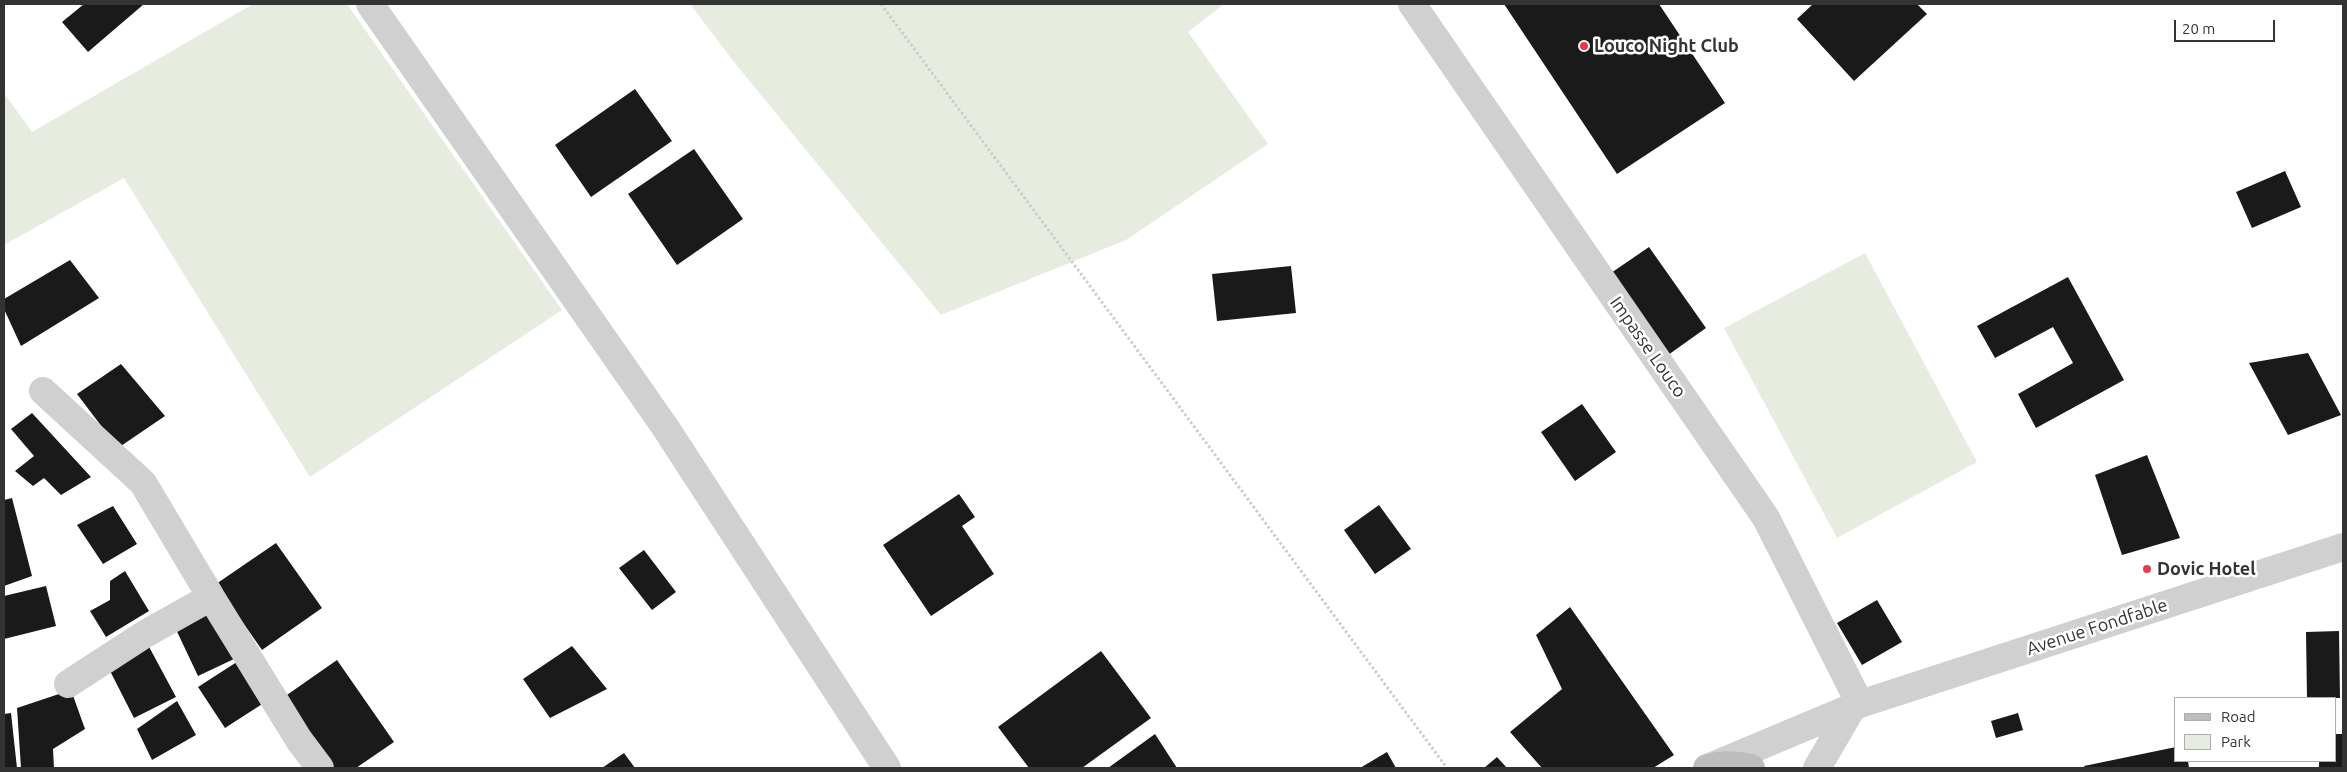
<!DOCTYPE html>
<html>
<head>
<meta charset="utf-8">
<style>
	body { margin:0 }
	#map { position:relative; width:2347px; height:772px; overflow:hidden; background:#fff; font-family:Ubuntu,sans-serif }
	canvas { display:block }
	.frame { position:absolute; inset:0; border:5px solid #333; pointer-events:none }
	.legend { position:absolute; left:2174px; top:697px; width:162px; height:65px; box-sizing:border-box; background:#fff; border:1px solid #adadad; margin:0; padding:6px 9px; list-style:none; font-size:15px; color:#333 }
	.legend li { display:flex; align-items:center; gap:10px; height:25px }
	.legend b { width:25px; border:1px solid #adadad }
	.scale { position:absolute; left:2174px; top:20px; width:101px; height:22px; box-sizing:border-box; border:2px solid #333; border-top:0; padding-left:6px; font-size:15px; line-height:18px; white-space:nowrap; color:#333; -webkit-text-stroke:4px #fff; paint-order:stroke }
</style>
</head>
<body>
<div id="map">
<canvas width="2347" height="772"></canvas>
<div class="frame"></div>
<ul class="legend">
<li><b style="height:6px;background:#bdbdbd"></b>Road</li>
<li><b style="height:14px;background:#e6ecdf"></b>Park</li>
</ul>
<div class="scale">20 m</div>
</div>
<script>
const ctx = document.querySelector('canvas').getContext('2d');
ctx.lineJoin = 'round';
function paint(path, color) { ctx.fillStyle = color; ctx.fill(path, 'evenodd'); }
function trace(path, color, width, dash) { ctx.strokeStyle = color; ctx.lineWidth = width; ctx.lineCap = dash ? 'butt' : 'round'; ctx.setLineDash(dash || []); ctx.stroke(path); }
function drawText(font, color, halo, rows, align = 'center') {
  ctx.font = font + ' Ubuntu,sans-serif'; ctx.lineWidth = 5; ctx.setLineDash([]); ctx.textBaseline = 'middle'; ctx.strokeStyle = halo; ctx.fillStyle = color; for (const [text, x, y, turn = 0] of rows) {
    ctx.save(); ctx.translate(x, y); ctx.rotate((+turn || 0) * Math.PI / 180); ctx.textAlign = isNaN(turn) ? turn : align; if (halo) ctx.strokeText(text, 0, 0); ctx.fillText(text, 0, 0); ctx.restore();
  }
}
const green = new Path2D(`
	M253,4h94l215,306 -252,167 -186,-299 -120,67v-152l28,39z
	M690,4h534l-36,28 80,112 -142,96 -185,75 -207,-253z
	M1865,253l112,209 -140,76 -113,-210z`);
const building = new Path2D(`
	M84,4h60l-56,48 -26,-30z
	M1504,4h155l66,99 -108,71z
	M1813,4h104l10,10 -73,67 -57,-62z
	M635,89l37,52 -81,56 -36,-52z
	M694,149l49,70 -66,46 -49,-71z
	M2285,171l16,36 -49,21 -16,-36z
	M1649,247l57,81 -38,27 -57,-82z
	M70,260l29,38 -78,48 -17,-37v-10z
	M1291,266l5,47 -79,8 -5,-47z
	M2068,277l56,103 -88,48 -18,-34 55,-31 -20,-36 -58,31 -18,-32z
	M2308,353l33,62 -53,20 -39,-72z
	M121,364l44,52 -47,32 -41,-54z
	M1582,404l34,48 -41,29 -34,-49z
	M32,413l59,64 -30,18 -17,-17 -11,8 -18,-15 19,-15 -23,-27z
	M2147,455l33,83 -58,17 -27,-80z
	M959,494l16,23 -13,9 32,48 -63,42 -48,-71z
	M12,498l20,78 -28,10v-86z
	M1379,505l32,44 -36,25 -31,-44z
	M113,506l24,38 -34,20 -26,-39z
	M276,543l46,65 -60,42 -46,-66z
	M644,550l32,42 -24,18 -33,-42z
	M125,571l24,40 -43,26 -16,-26 20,-11v-19z
	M46,586l10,40 -52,13v-43z
	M1877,600l25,42 -40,23 -25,-42z
	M209,605l25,54 -36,17 -26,-55z
	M1570,607l104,148 -21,13h-111l-32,-36 52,-43 -26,-54z
	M2339,631l1,67h-33l-1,-66z
	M147,643l29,54 -42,21 -27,-53z
	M572,646l35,43 -57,29 -27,-39z
	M1101,651l50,67 -69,50h-53l-31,-41z
	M243,658l27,41 -45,29 -27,-41z
	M337,660l57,82 -38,26h-22l-50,-71z
	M71,690l14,39 -32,20 1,19h-33l-4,-60z
	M177,701l19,34 -44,25 -15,-31z
	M11,713l6,55h-13v-54z
	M2018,713l5,17 -27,8 -5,-17z
	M1155,734l22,34h-69z
	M2336,734h7v34h-24v-7h17z
	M2176,747v14h12l1,7h-104l-1,-2z
	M1387,752l9,16h-36z
	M624,753l11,15h-33z
	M1497,757l10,11h-23z`);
const path = new Path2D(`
	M881,4l566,764`);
const street = new Path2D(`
	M370,4l295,423 222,341
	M1412,4l354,514 94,186
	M43,391l100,92 68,114 -66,37 -77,50
	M211,597l88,143 21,28
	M1710,767l150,-63 483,-157
	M1817,768l35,-60`);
const secondary = new Path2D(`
	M1707,768c15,-4 28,-4 44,0`);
const markers = [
	[1584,46,5,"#e63946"],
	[2147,569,5,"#e63946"]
];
const poiNames = [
	["Louco Night Club",1594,46],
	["Dovic Hotel",2157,569]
];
const streetNames = [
	["Impasse Louco",1648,347,55],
	["Avenue Fondfable",2097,627,-18]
];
paint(green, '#e6ecdf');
paint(building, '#1a1a1a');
trace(path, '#cdcdcd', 3, [2.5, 2.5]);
trace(street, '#d0d0d0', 28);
trace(secondary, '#bdbdbd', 28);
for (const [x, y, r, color] of markers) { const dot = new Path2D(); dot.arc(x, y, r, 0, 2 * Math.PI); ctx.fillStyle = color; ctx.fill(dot); trace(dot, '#fff', 2); }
drawText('bold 18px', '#333', '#fff', poiNames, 'left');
drawText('18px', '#333', '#fff', streetNames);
</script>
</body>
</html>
